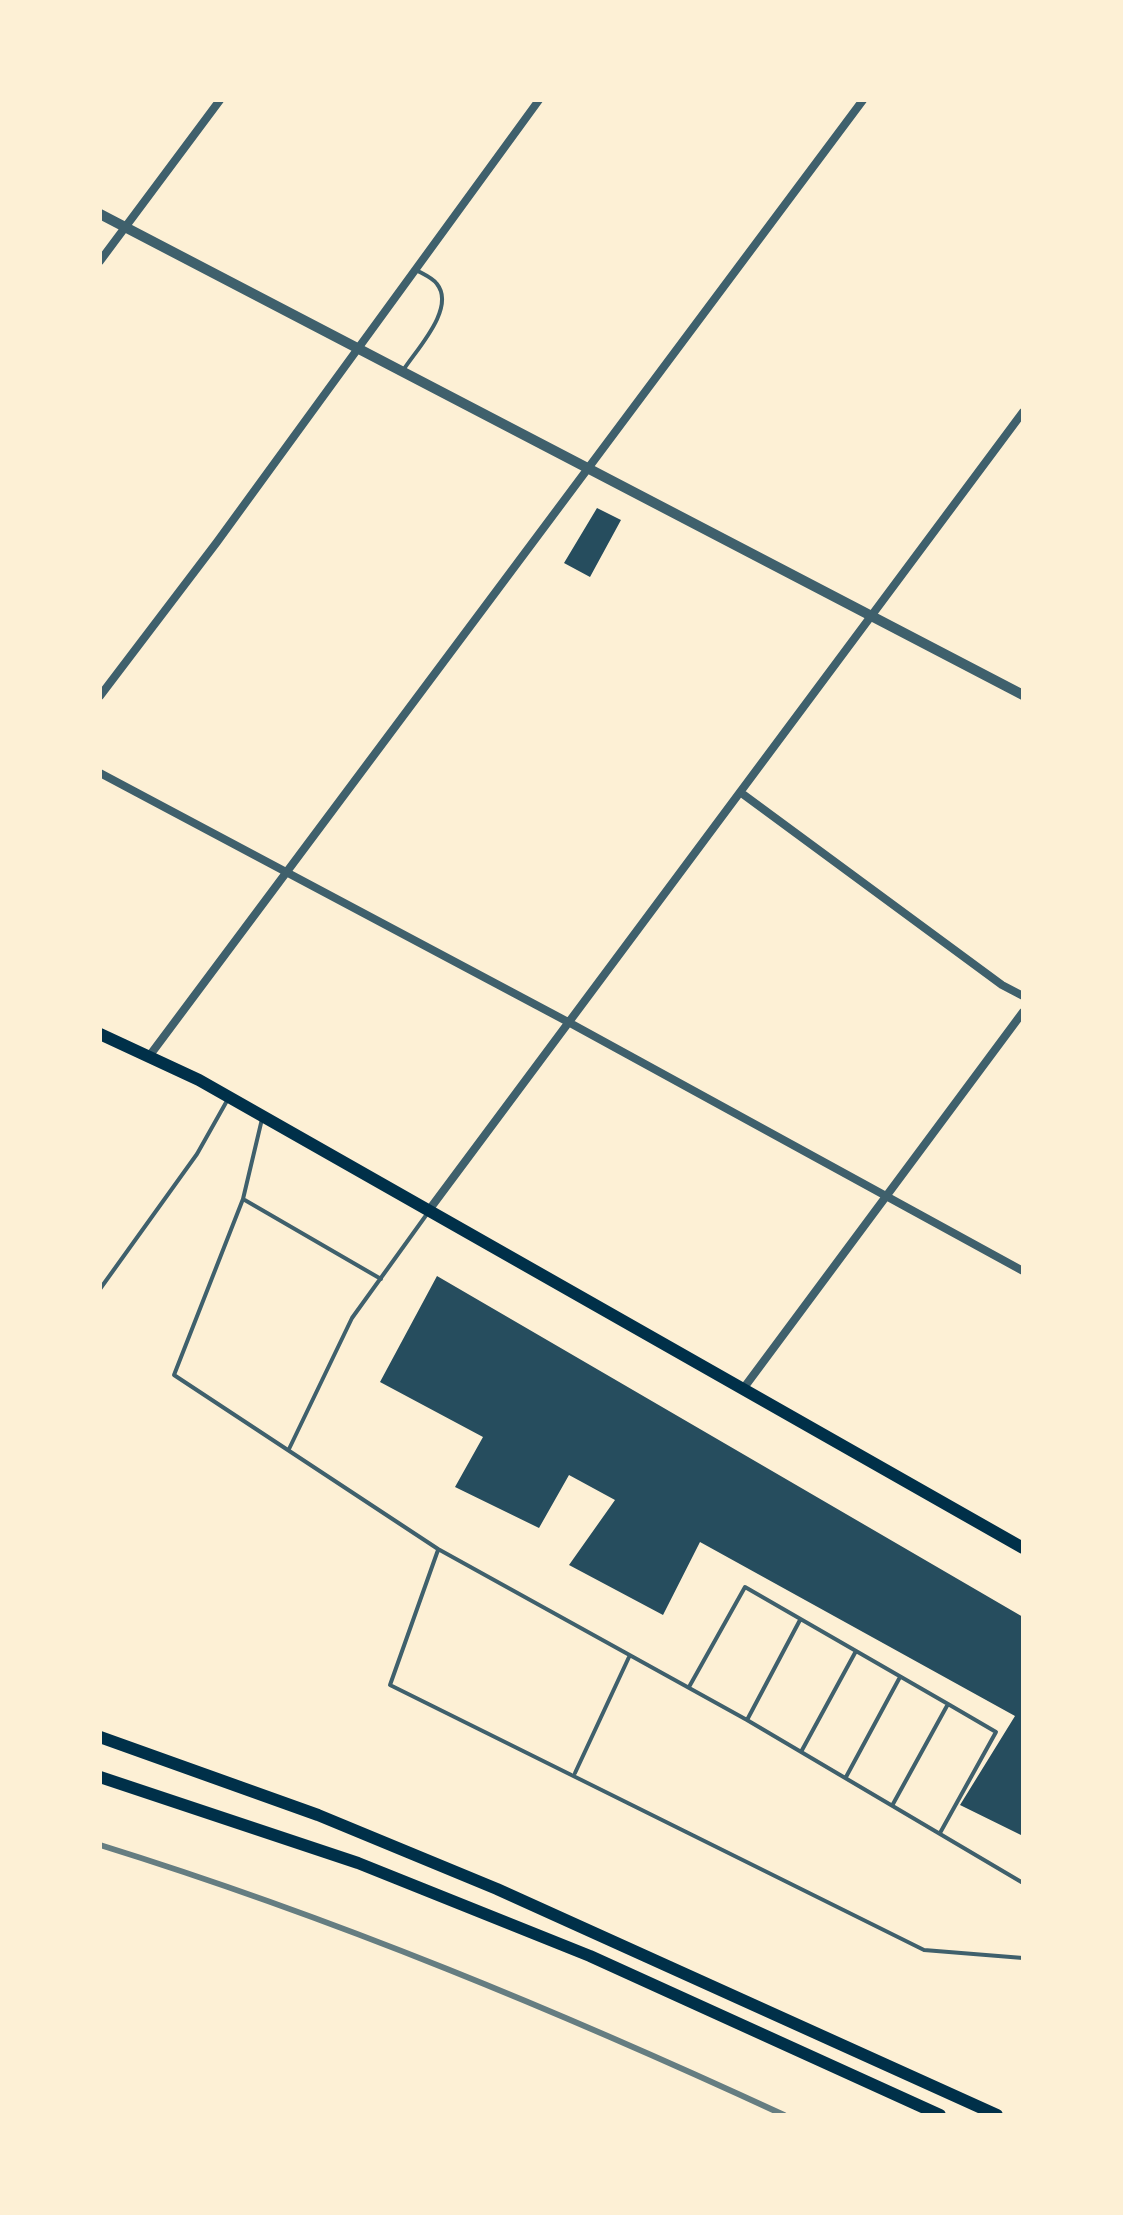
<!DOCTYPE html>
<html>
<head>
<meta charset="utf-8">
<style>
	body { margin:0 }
	#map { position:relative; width:1123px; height:2215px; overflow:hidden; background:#fdf0d5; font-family:"Fira Sans Condensed",sans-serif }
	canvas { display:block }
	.frame { position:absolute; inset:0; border:102px solid #fdf0d5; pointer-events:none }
</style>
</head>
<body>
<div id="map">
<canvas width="1123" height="2215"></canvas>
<div class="frame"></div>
</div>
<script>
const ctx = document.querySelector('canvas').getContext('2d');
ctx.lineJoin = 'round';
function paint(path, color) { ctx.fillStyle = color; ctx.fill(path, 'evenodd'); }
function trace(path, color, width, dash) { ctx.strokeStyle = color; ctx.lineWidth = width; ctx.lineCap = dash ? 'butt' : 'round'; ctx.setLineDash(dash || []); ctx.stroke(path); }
const building = new Path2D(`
	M597,508l24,12 -31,57 -26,-14z
	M437,1276l586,341v219l-63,-31 55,-89 -315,-174 -37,73 -94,-50 46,-65 -46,-25 -30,53 -84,-41 28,-50 -103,-55z`);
const service = new Path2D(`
	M404,369c13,-20 52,-61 33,-85 -4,-6 -14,-10 -21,-14
	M262,1119l-19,80 138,80
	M243,1199l-69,176 264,174 309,171 276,163
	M100,1289l97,-135 31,-55
	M289,1449l63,-131 75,-104
	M438,1550l-48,135 534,265 99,8
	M689,1687l56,-100 203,117 -55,100
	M747,1720l53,-100
	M801,1752l55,-101
	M575,1773l54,-116
	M846,1777l54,-100
	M940,1833l56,-101 -48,-28`);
const minor = new Path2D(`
	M100,261l120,-161
	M100,696l117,-154 322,-442
	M100,773l470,250 453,248
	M740,792l262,193 21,11
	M150,1055l713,-955
	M429,1210l594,-798
	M743,1389l280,-377`);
const tertiary = new Path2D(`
	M100,214l923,481`);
const secondary = new Path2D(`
	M100,1034l99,46 824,468`);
const primary = new Path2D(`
	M100,1737l218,78 179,74 500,226
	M100,1777l258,86 232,93 350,159`);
const rail = new Path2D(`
	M100,1845c235,73 461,167 684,270`);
paint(building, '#264d5e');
trace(service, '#3f606c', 4);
trace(minor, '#3f606c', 8);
trace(tertiary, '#3f606c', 10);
trace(secondary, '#003049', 12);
trace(primary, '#003049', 12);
trace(rail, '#657d81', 6);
</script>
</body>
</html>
